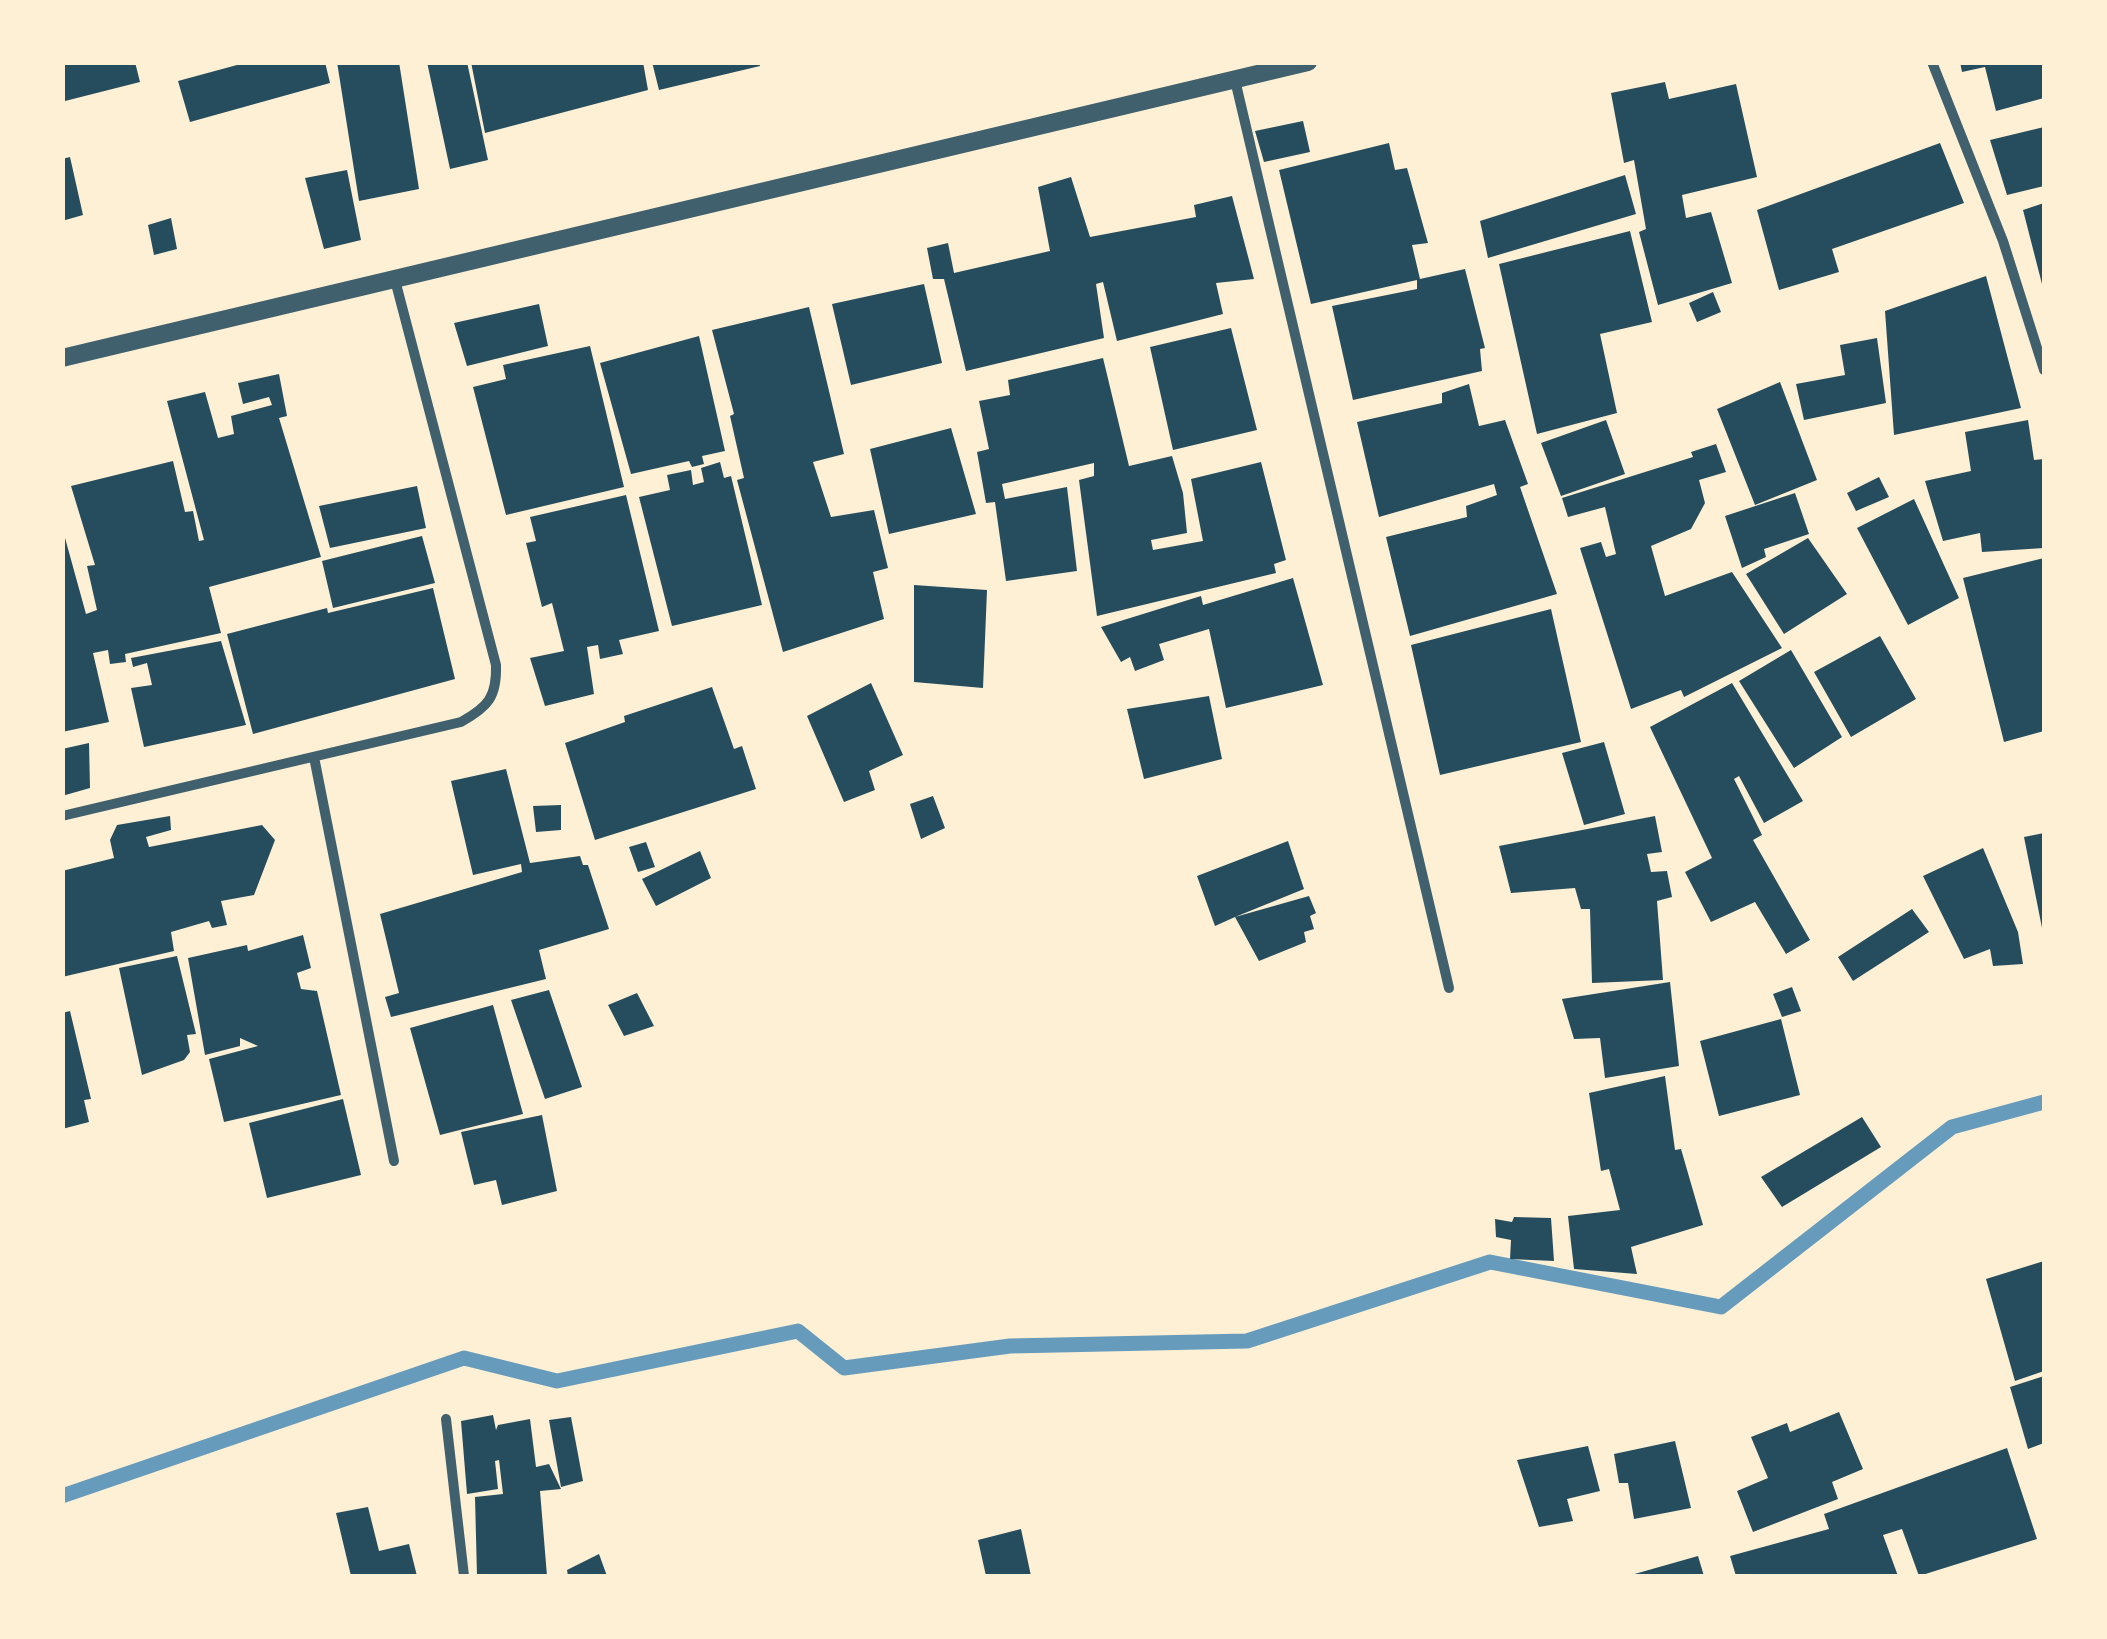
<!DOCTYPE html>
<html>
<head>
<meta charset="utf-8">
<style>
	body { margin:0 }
	#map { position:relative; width:2107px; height:1639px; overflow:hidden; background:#fdf0d5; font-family:Ubuntu,sans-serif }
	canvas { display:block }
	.frame { position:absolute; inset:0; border:65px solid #fdf0d5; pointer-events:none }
</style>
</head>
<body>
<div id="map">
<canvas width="2107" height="1639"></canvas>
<div class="frame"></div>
</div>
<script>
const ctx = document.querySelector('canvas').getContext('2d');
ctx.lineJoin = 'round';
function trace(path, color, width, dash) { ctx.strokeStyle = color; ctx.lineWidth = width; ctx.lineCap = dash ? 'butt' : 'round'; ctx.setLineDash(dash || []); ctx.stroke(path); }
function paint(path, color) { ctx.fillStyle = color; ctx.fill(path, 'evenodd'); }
const stream = new Path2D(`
	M62,1496l402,-138 93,23 241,-50 46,37 166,-22 237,-5 243,-79 231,45 231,-180 92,-25`);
const building = new Path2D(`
	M62,62h73l5,20 -75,19z
	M248,62h77l5,21 -140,39 -12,-41z
	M337,62h62l20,127 -60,12z
	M427,62h40l21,98 -38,9z
	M471,62h172l5,28 -163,43z
	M652,62h107l1,4 -101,24z
	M1960,62h84v36l-48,13 -11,-44 -23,5z
	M1665,82l4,17 67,-15 21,93 -75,18 4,23 25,-6 21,71 -74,22 -19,-73 7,-3 -12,-69 -10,3 -13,-70z
	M1303,121l7,31 -46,10 -9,-31z
	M2044,127v59l-37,9 -17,-55z
	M1389,143l6,27 12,-2 21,75 -16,2 8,34 45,-10 20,79 -5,1 2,22 -129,29 -21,-94 85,-17v-9l-106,24 -32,-134z
	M1940,143l24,60 -132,46 7,23 -60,18 -22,-80z
	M70,157l13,58 -21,6v-62z
	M347,170l14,70 -37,9 -19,-71z
	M1625,175l11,39 -148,44 -8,-37z
	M1071,177l19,60 106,-20 -2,-12 38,-9 22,83 -38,4 7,31 -106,27 -14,-59 -7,2 8,54 -138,33 -22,-92h-11l-6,-31 21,-5 6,30 96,-22 -12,-64z
	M2044,203v85h-1l-20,-78z
	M171,218l6,31 -23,6 -6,-30z
	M1630,231l22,91 -52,12 17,79 -80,21 -38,-170z
	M1986,276l35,132 -127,27 -9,-124z
	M924,284l18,79 -91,22 -19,-81z
	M1713,292l8,20 -24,10 -8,-19z
	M539,304l9,42 -81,20 -13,-43z
	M809,307l35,147 -31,8 18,55 43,-7 14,58 -15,4 11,47 -101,33 -46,-172 7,-2 -14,-62 4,-2 -22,-84z
	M1231,328l26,102 -84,20 -23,-103z
	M699,336l26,115 -23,5 2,8 -12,3 -3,-6 -58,13 -31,-111z
	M1877,338l9,65 -82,17 -8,-36 49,-9 -5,-30z
	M590,346l34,141 -118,28 -33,-128 33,-8 -3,-14z
	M1103,358l26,108 43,-10 11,37 4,40 -36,7 2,10 50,-9 -12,-62 70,-17 25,98 -12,4 2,9 -179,43 -18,-136 15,-4v-13l-92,21 3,15 62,-12 10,84 -71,10 -11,-79 -9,1 -9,-51 12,-3 -10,-48 31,-6 -2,-15z
	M279,374l8,42 -8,2 42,139 -112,30 12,46 -96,21 1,8 -16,2 -2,-14 -15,3 16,69 -47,10v-205l24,87 11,-4 -10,-44 8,-1 -24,-79 102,-25 12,51 8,-1 6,30 5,-1 -37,-139 38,-9 13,46 16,-4 -3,-18 41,-11 -3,-8 -26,7 -5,-21z
	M1780,382l37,98 -62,25 -38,-96z
	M1469,384l10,42 26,-6 23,64 -8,3 37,107 -147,42 -24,-99 81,-20 -1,-11 31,-11 -3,-11 -115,33 -22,-95 85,-19v-10z
	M1606,420l19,54 -64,22 -20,-53z
	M2028,420l6,40 10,-1v89l-62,4 -2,-19 -37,8 -18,-60 46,-10 -6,-39z
	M951,428l25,86 -87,20 -19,-85z
	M1716,444l10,28 -27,8 6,23 -14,26 -40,17 14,50 67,-24 50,76 -98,49 -3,-7 -50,19 -51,-161 21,-6 5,15 10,-3 -11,-47 -37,10 -6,-19 131,-41 -2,-5z
	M720,462l4,16 7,-2 31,129 -90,21 -33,-129 31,-7 -3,-15 24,-5 2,15 11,-3 -3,-14z
	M1879,477l10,20 -33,14 -9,-18z
	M417,486l9,42 -96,20 -11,-42z
	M1795,493l14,41 -45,15 2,8 -24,11 -17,-52z
	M626,495l33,136 -40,9 4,14 -23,5 -2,-14 -11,2 7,47 -49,12 -15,-48 34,-7 -12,-48 -10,4 -16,-64 10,-2 -6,-24z
	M1914,499l45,99 -51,27 -51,-97z
	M422,536l13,47 -102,25 -11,-47z
	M1808,538l39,56 -63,40 -38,-60z
	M2044,558v173l-40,11 -41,-164z
	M1293,578l30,107 -97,23 -17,-79 -50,15 5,16 -29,11 -5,-14 -9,5 -20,-35 100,-31 2,9z
	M914,585l73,5 -4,98 -69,-6z
	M433,588l22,91 -202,55 -26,-100 100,-26 1,5z
	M1551,609l30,133 -141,33 -29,-130z
	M1880,636l36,63 -65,38 -37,-65z
	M221,641l25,84 -102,22 -13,-59 21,-3 -5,-22 -14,4 -2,-9z
	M1791,650l51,87 -48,31 -55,-87z
	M871,683l32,72 -34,16 6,19 -31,12 -37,-86z
	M1732,683l71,118 -39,22 -25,-47 -5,3 28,56 -9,5 57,100 -24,14 -31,-52 -44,20 -26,-50 27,-14 -62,-131z
	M712,687l22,62 8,-3 14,43 -161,51 -30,-97 60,-21 -1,-6z
	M1209,696l13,63 -78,20 -17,-70z
	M1604,742l21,72 -41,11 -22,-72z
	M89,743l1,45 -28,8v-47z
	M506,769l24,94 50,-7 3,9h5l21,64 -70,21 7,29 -155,38 -6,-20 14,-4 -19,-79 142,-42 -1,-8 -48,11 -22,-94z
	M933,796l12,32 -24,11 -11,-35z
	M561,805v25l-25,2 -3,-26z
	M170,816l1,14 -25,7 3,10 113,-22 13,15 -21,55 -33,6 6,24 -15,3 -3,-7 -38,11 3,19 -112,26v-106l52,-13 -4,-18 7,-15z
	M1655,816l7,36 -15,2 4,18 16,-1 5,26 -15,4 6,79 -71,3 -2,-74h-9l-6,-21 -64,5 -12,-47z
	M2044,833v99l-1,1 -19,-96z
	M1288,841l16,48 -69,28 74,-21 7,17 -6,3 4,13 -10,3 2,10 -47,19 -24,-44 -20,9 -18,-50z
	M646,842l9,25 -17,5 -9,-25z
	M1983,848l35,84 5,32 -30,2 -3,-17 -26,10 -41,-83z
	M700,851l11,27 -55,28 -14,-27z
	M1912,909l17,23 -76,49 -15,-24z
	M303,935l8,33 -14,5 4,16 16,2 24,104 -117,27 -15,-63 49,-13 -18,-8v8l-35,9 -17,-97 59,-13 1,6z
	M177,956l19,78 -9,1 3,17 -6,8 -42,15 -23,-107z
	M1670,982l9,84 -74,12 -5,-40 -26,1 -12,-40z
	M1792,987l9,24 -19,6 -9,-23z
	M549,990l33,97 -37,12 -34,-99z
	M637,993l17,33 -30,10 -16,-31z
	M493,1005l30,109 -83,21 -30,-107z
	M70,1011l21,88 -7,1 5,22 -27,7v-116z
	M1781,1019l19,76 -81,21 -19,-75z
	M1665,1076l10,74 6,-1 22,76 -72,22 6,27 -63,-5 -6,-53 52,-6 -11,-41 -8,2 -12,-78z
	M343,1099l18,76 -94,23 -18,-75z
	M542,1115l15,76 -55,14 -6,-25 -22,5 -13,-53z
	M1862,1117l19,30 -99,60 -21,-30z
	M1514,1217l37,1 3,43 -44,-2 1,-19 -15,-3 -1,-18 17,3z
	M2044,1261v110l-29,10 -29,-102z
	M2044,1376v67l-16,6 -18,-62z
	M1839,1412l24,57 -31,13 6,17 -85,33 -16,-41 31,-13 -17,-41 36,-14 3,9z
	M493,1415l3,15 2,-5 32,-6 6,48 13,-3 12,25 -21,2 7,85h-70l-2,-79 28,-3 -4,-34 -4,1 3,28 -31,5 -6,-73z
	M571,1417l12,64 -22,6 -12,-67z
	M1675,1441l16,67 -57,11 -6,-36h-9l-5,-29z
	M1588,1446l12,45 -33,8 6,22 -34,6 -22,-67z
	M2007,1448l30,91 -118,37 -17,-47 -19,6 15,41h-162l-6,-20 99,-27 -5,-15z
	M368,1507l11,44 30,-7 8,32h-66l-15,-63z
	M1021,1529l10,47h-45l-8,-36z
	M599,1554l8,22h-39l-1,-6z
	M1698,1556l6,20h-73v-1z`);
const minor = new Path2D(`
	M1932,62l71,179 41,129
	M1235,80l214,908
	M314,757l80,404
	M62,816l399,-94c27,-15 36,-25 35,-57l-101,-385
	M446,1419l18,157`);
const tertiary = new Path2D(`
	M62,358l1246,-296`);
trace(stream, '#669bbc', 15);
paint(building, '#264d5e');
trace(minor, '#3f606c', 10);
trace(tertiary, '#3f606c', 18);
</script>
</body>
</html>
